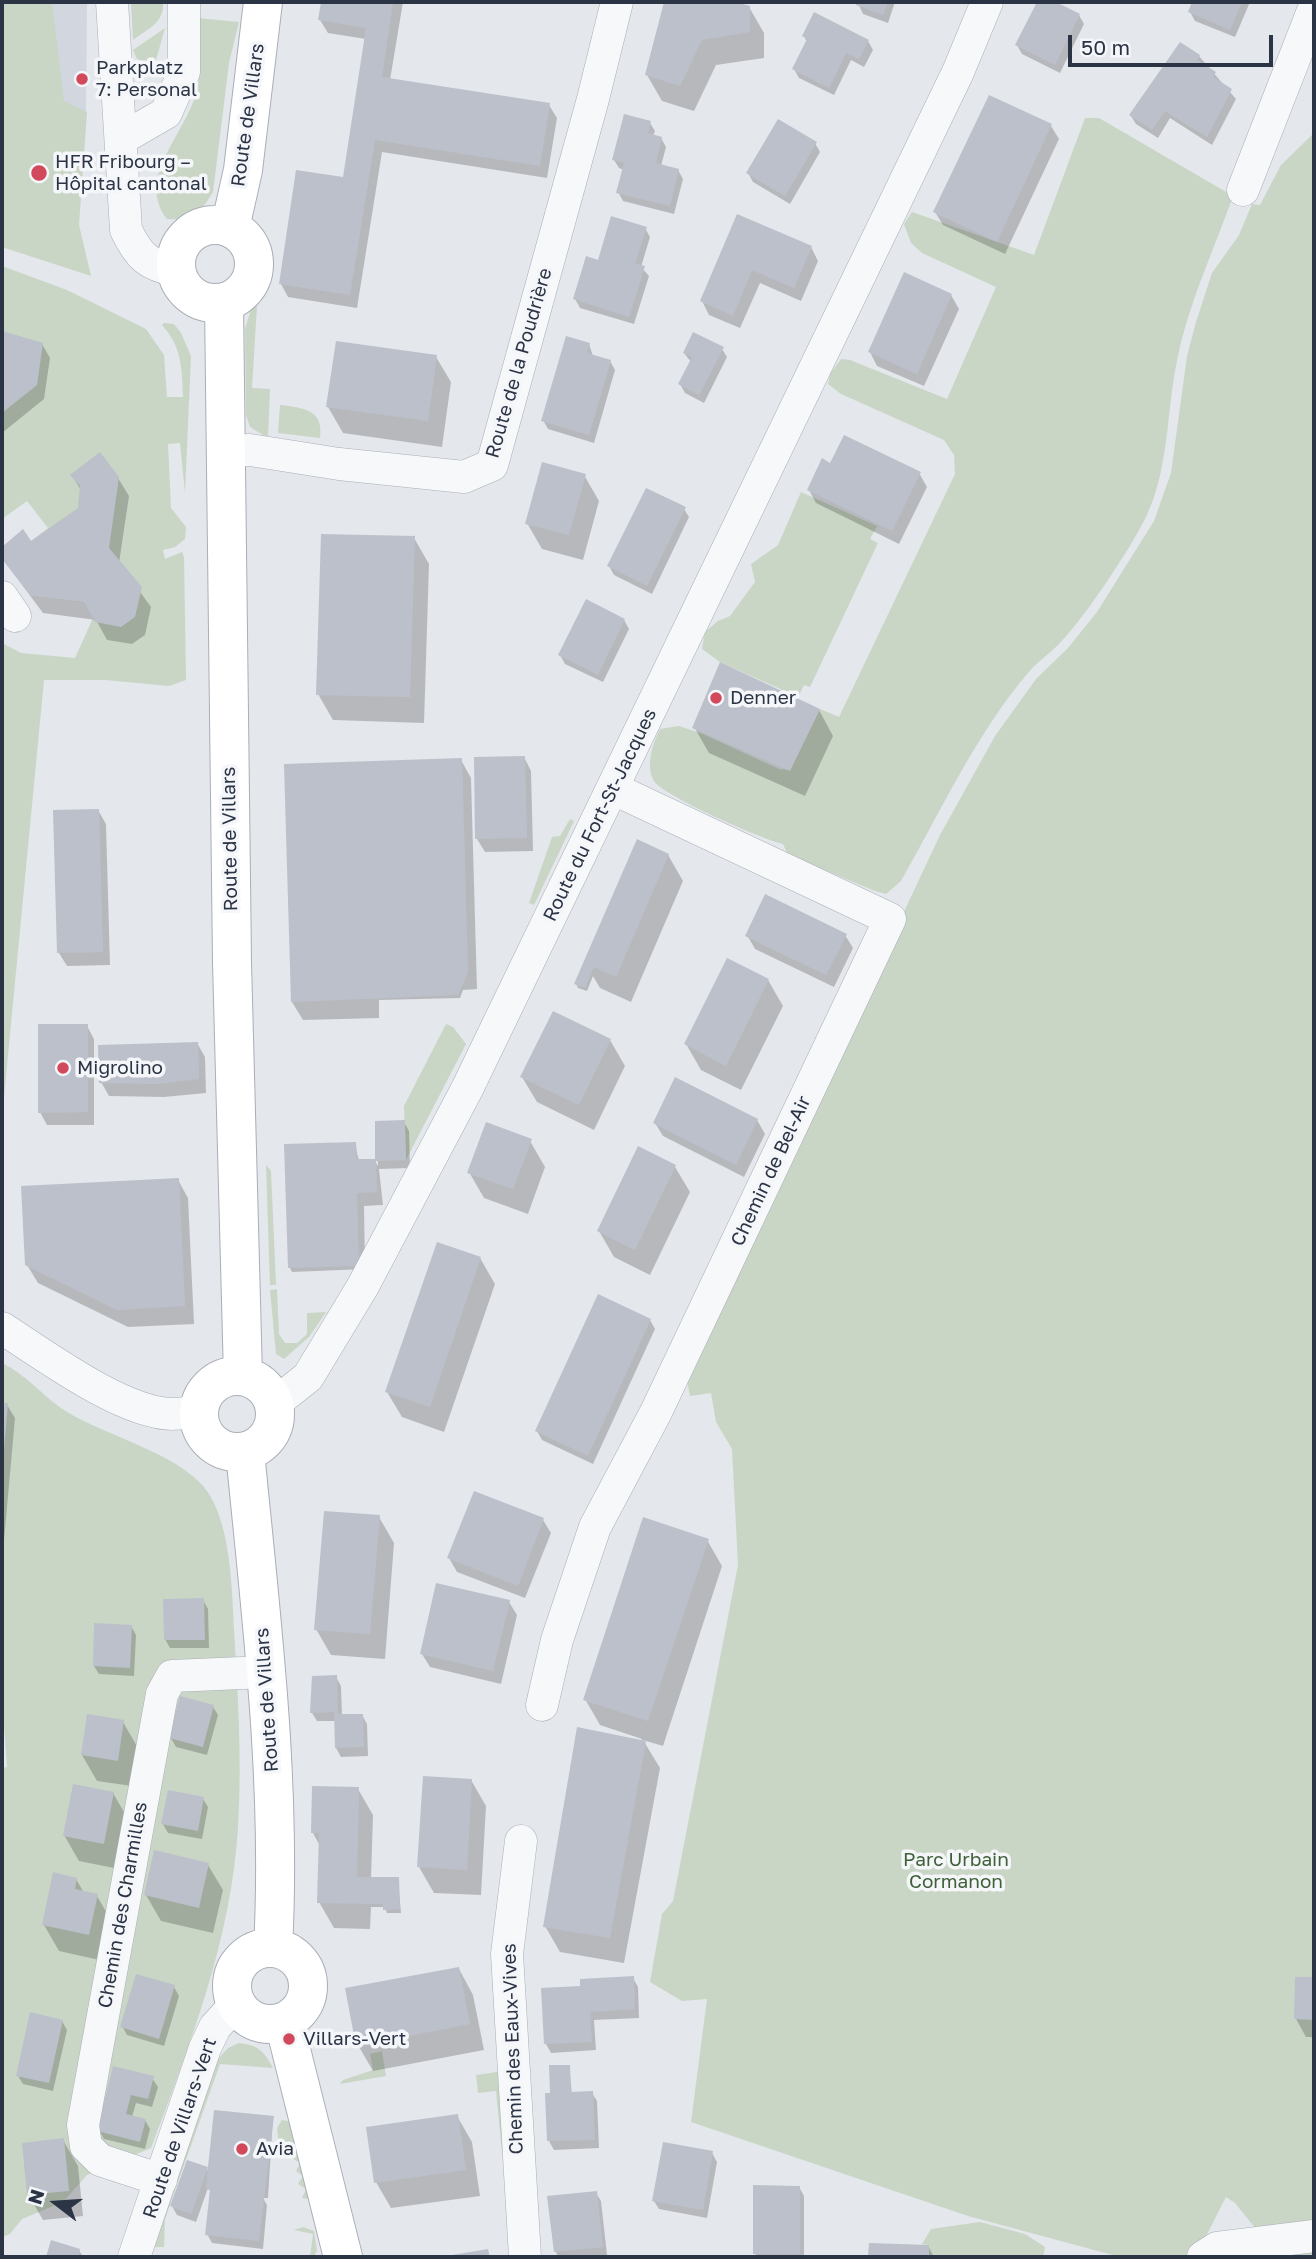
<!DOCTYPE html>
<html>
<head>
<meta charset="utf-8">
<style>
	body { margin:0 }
	#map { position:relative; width:1316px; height:2259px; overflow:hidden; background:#e4e7ec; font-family:"Golos Text",sans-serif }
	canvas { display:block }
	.frame { position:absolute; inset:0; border:4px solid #2b3445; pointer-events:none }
	.north { position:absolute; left:21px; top:2168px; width:70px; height:70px; -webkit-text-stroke:5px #f4f6f9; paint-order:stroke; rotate:287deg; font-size:19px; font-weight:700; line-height:28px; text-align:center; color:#2b3445 }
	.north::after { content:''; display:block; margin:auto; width:24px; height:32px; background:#2b3445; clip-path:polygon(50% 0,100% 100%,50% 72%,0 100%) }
	.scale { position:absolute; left:1068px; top:35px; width:205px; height:32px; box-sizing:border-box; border:4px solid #2b3445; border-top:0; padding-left:9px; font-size:21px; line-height:24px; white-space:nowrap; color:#2b3445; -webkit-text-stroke:5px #f4f6f9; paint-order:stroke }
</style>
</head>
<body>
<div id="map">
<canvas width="1316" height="2259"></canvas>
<div class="frame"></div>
<div class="north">N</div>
<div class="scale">50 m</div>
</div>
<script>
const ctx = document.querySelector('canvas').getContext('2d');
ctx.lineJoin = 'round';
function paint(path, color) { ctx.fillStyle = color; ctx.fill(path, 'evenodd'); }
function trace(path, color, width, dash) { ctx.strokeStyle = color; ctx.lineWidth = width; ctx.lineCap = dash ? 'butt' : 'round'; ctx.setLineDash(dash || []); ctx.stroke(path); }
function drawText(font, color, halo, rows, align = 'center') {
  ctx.font = font + ' "Golos Text",sans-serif'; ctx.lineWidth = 7; ctx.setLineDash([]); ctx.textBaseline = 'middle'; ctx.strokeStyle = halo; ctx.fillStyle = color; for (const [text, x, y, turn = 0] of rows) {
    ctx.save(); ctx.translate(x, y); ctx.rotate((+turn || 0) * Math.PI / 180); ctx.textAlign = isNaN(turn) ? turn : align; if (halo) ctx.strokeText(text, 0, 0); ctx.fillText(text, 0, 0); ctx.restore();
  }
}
const built = new Path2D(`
	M2,2h85l-1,117 -24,125z`);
const green = new Path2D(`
	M2,2h50l12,99 23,11 -8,113 12,51 -89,-29z
	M131,2h32c2,20 -15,27 -30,38z
	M197,18l42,4 -10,41 -16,129c-13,22 -21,29 -46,27 -31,-41 16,-82 29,-125 7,-23 3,-52 1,-76z
	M165,28l-9,32 -9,3 -10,-4 -4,-9z
	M1085,118h14l134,78c-19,54 -43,104 -55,160 -12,53 -8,111 -32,161 -17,34 -61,100 -87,127 -10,10 -22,18 -31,29 -52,61 -87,138 -127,208l-15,13 -11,-3 -87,-36 -5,-11c-19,-4 -120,-48 -129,-63 -9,-15 -1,-38 6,-52l19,-3 24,8 76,35 11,1 30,-61 19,8 116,-243 -1,-19 -10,-15 -103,-46 -13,-10 2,-10 11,-15 9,1 97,39 49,-112 -74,-34 -11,-10 -7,-19 8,-12 122,43z
	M1314,133v2124h-58l8,-18 -29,-36 -9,-6 -22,43 -16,17h-68l-152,-41 -277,-94 16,-123 -25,2 -32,-19 12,-68 11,-13 65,-336 -6,-116 -16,-27 -5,-29 -21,3 -4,-20 254,-541 55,-99 41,-57 32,-31 29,-36 57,-91 17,-48 16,-117 9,-34 16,-49 27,-38 13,-31 8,1 21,-40z
	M2,266l65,24 79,39 18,26 3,42h16c-1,-28 -1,-50 -21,-72l2,-2 10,1 7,9 10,23 -6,137 -5,-50 -12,1 3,64 15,19 -1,12 -10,8 -12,3 2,9 17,-7 2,5 2,123 -17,6 -64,-6h-61l-42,438v-475l19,10 54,5 18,-40 -9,-16 -53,-6 -29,-47 21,-20 8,12 17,-13 -21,-27 -25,18z
	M252,306h5l-5,82 18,1 -2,49 -18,-11 -4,-12 -1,-86z
	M280,405c23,3 44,4 40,33l-42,-5z
	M801,492l76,34 -7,13 8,4 -68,144 -6,-2 -6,12 -78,-35 -18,-13 3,-17 13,-11 12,-5 25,-34 -4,-18 27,-19z
	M570,819l4,2 -40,84 -5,-2 23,-66 8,-1z
	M446,1024l7,3 13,17 -60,116 -2,-54z
	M266,1165l5,6 5,114h-6z
	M277,1289l2,45 6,9h12l10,-9v-21l19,-1 -17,25 -25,22 -8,-5 -6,-64z
	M2,1363c22,10 39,31 59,45 40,27 113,43 143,79 27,33 28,102 30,143 4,66 8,131 4,196 -6,111 -48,219 -87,322l-64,27 -24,27 -41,17 -12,15 -8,3v-469l5,-1 -5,-71z
	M239,2043c19,2 25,8 34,25l-53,-4 -55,155 -1,28h-13l65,-186 12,-13z
	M382,2051l4,25 -46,8 3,-4 30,-10 -3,-16z
	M504,2071l2,79 -4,2 -6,-61 -18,2 -2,-18z
	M282,2120l10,2 16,77 -6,-1 4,-9 -8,-5 5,-8 -7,-5 4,-8 -8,-5 5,-8 -19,-12 -1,-10z
	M980,2222l45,12 20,13 -2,10h-114v-12l-7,-1 9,-15z
	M303,2227l11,4 3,20 -4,6h-3l3,-23 -19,-4z`);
const shadow = new Path2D(`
	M323,2h80l-13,78 159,25 8,13 -10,60 -165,-26 -25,156 -69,-11 -7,-13 63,-105 22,-140 -38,-6 -8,-13z
	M670,2h58l21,5 15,26v25l-48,7 -22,46 -32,-10 -15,-26 18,-71z
	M854,2h41l-7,21 -25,-9 -5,-11z
	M1039,2h13l27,13 5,9 -24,49 -38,-19 -5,-9z
	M1194,2h56l-15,35 -40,-16 -5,-9z
	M804,36l64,5 5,9 -9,17 -13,-7 -17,35 -35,-17 -5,-9 13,-27z
	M1199,56l37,43 -24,46 -42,-27 -12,20 -22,-14 -5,-8z
	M650,123l5,8 -2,5 8,2 5,9 -5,19 17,4 5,9 -9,35 -51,-13 -5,-9 6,-22 -5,-2 -5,-8z
	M1051,126l8,13 -54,115 -62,-29 -8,-13z
	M815,143l5,9 -30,52 -37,-22 -5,-9z
	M738,216l73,31 7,14 -17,40 -41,-18 -20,45 -31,-13 -7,-14z
	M645,228l5,9 -9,30 8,9 -15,48 -54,-16 -5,-9 24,-37z
	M951,295l8,14 -35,77 -47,-20 -7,-14z
	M2,333l40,11 8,14 -6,41 -42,34z
	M589,344l4,12 17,5 5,9 -21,73 -46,-14 -5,-9z
	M722,349l5,8 -23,46 -19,-10 -5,-9 11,-22 -7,-9z
	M436,357l15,25 -9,65 -99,-14 -15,-26z
	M831,465l88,8 8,14 -28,57 -83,-41 -7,-13z
	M72,475l46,3 11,18 -10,67 32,44 -6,28 -13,9 -25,-4 -11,-20 -53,-7 -41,-55v-9l20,-18 9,12 49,-34 2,-17z
	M584,475l15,26 -16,59 -41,-11 -15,-26z
	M684,509l5,8 -37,77 -38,-19 -5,-9z
	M414,538l15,26 -5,159 -91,-3 -15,-26z
	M624,620l5,9 -26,53 -38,-18 -5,-9z
	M819,710l14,26 -28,60 -96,-43 -15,-26z
	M524,757l7,14 2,80 -48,1 -8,-13z
	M461,760l10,18 6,211 -14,1 -3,8 -81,2v18l-76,2 -11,-18 -6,-237z
	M98,810l8,14 4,141 -43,1 -8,-13z
	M668,855l15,26 -52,121 -31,-14 -7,-12 -6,15 -9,-3 -2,-4z
	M747,935h98l8,13 -19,39 -79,-38z
	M768,980l15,26 -42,84 -40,-20 -15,-26z
	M87,1026l7,13v86h-47l-7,-13z
	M610,1040l15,26 -31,64 -57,-28 -15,-25z
	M197,1043l8,14 1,36 -42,4 -55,-1 -8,-14z
	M757,1120l8,14 -21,43 -81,-41 -8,-13z
	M404,1122l5,9 1,37 -31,1 4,36 -19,1 1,63 -73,3 -2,-4 65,-124 4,17 15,-1 4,6 -2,-43z
	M530,1141l15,26 -17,47 -44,-16 -15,-26z
	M675,1167l15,25 -40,83 -36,-18 -15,-26z
	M178,1180l10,18 6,126 -66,3 -90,-44 -11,-18z
	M480,1258l15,26 -51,148 -42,-15 -15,-25z
	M650,1320l5,9 -62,135 -51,-24 -5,-9z
	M2,1404l5,1 8,13 -13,145z
	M379,1517l15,26 -9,116 -54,-4 -15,-26z
	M543,1520l8,13 -26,65 -68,-26 -8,-14z
	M707,1540l15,26 -59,180 -20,-6 17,28 -36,195 -64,-11 -15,-26 97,-187 -42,-14 -15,-26z
	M203,1600l5,9 1,39h-39l-5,-9z
	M509,1602l8,13 -16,69 -71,-17 -8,-13z
	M131,1626l5,9 -2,41 -35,-2 -5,-8z
	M336,1677l5,9 1,30 20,-1 5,9 1,32 -27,1 -5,-9v-27h-19l-5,-8z
	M213,1707l5,8 -11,40 -31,-8 -5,-9z
	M123,1722l15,26 -6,38 -35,-5 -15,-26z
	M471,1780l15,26 -5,89 -47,-2 -15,-26z
	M358,1789l15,26 -2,64h27l3,34h-14l-2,-6h-14l-1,22 -36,-1 -15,-26 1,-56 -7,-13z
	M113,1793l15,26 -9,50 -40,-8 -15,-26z
	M203,1799l5,8 -6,32 -34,-6 -5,-9z
	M208,1865l15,25 -10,43 -52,-12 -15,-26z
	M76,1879l8,14 13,3 15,26 -8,39 -45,-10 -15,-26z
	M459,1969l14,26 11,55 -111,21 -15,-26z
	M633,1978l5,9 1,31 -45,2 2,30 -45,3 -5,-9 36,-57z
	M1297,1979h17v58h-8l-10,-18z
	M174,1987l5,9 -15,50 -37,-11 -5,-9z
	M62,2021l5,9 -14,61 -30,-7 -5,-8z
	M569,2066l3,28 20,-1 5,8 2,47 -45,2 -5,-9 -2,-46h6z
	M114,2068l38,10 6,9 -6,20 -16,-4 -4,14 13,3 5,9 -5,20 -41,-10 -5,-9z
	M457,2116l15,26 8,54 -89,12 -15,-26z
	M273,2117l-5,81h-5l4,7 -4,44 -51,-6 -5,-9 3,-43 34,4 -36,-7 -12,34 -19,-7 -5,-9 35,-37 3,5z
	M63,2140l15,26 5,50 -40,4 -15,-26z
	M712,2153l5,9 -10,56 -48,-9 -5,-8z
	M799,2187l5,9v61h-47l-2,-4z
	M596,2193l5,8 6,54 -48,2 -4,-6z
	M52,2243l27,7 4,7h-35z
	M871,2245l57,1 6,11h-64z`);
const building = new Path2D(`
	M321,2h72l-11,75 168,26 -10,63 -165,-26 -25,155 -71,-11 17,-114 47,7 23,-149 -48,-8z
	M664,2h71l15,4v26l-48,8 -22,46 -35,-11z
	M857,2h31l-5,13 -27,-10z
	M1037,2h19l24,12 -25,51 -40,-20z
	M1192,2h50l-12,28 -42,-18z
	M814,12l55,28 -10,19 -13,-6 -17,35 -37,-19 15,-30 -5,-3z
	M1180,42l20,13 -3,5 19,12 -3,5 19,12 -25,48 -42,-26 -13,19 -23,-15z
	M989,95l63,29 -55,118 -64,-30z
	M624,114l27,7 -3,12 14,4 -6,26 23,6 -9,37 -54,-13 8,-30 -12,-3z
	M778,119l39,23 -32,54 -39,-23z
	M737,214l75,32 -18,42 -42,-18 -19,46 -33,-15z
	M611,216l36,11 -12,36 10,3 -16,51 -56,-18 13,-43 12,4z
	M904,272l48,22 -35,80 -49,-22z
	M2,331l41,12 -6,42 -35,28z
	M693,332l31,15 -25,48 -21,-11 14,-27 -9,-4z
	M566,336l24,7 -3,10 24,7 -22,75 -48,-14z
	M336,341l101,14 -9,66 -102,-14z
	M844,435l77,37 -29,59 -85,-41 15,-32 8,5z
	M100,452l19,25 -10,71 33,39 -7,30 -14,10 -26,-5 -11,-20 -53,-6 -29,-37v-12l21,-18 8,12 47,-33 2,-22 -10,-11z
	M542,462l44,12 -17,61 -44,-11z
	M646,488l40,19 -39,79 -40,-20z
	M321,534l94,2 -5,161 -94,-2z
	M586,599l39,20 -27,56 -40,-20z
	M720,662l100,47 -30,62 -98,-43z
	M525,756l2,82 -52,1 -1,-82z
	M462,758l6,214 -10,23 -167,7 -7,-238z
	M99,809l4,143 -46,1 -4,-143z
	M637,839l32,15 -53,123 -22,-10 -9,21 -11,-4z
	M765,894l82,40 -21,41 -81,-39z
	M727,958l42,21 -43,87 -42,-22z
	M553,1011l58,28 -32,66 -59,-28z
	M38,1024h50v88l-50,1z
	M198,1042l1,37 -43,5 -57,-1 -1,-38z
	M675,1077l83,42 -22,46 -83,-42z
	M405,1120l1,40 -30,1 1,31 -20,1 2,73 -71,2 -4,-124 72,-2 1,17h18v-38z
	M486,1122l46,17 -19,50 -46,-16z
	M638,1146l38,19 -41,85 -38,-19z
	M179,1178l6,128 -68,4 -92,-45 -4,-79z
	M437,1242l44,15 -51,150 -45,-15z
	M598,1294l53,25 -63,137 -53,-25z
	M2,1403h6l-4,47h-2z
	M474,1491l70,27 -26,68 -71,-28z
	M324,1511l56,4 -10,119 -56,-4z
	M643,1517l66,22 -61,182 -65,-21z
	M436,1583l74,17 -17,71 -73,-17z
	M204,1598l1,42h-41l-1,-41z
	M94,1623l38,2 -2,43 -37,-2z
	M337,1675l1,39h25l1,33 -29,1 -1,-36 -24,1 2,-37z
	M180,1696l34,9 -11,42 -34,-9z
	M87,1714l37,6 -6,41 -37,-6z
	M577,1727l69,14 -36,197 -67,-11z
	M423,1776l49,3 -5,91 -50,-3z
	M73,1784l41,8 -10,52 -41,-8z
	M312,1786l47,1 -2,90h42l1,32 -17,1v-6l-66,-1 2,-70h-8z
	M168,1790l36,7 -6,34 -37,-7z
	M154,1850l55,13 -10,45 -55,-13z
	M53,1872l24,6 -2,11 23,5 -9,41 -47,-10z
	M459,1967l11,57 -114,22 -11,-58z
	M136,1974l39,11 -16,54 -39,-12z
	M634,1976l1,33 -45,3 2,30 -48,2 -3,-56 39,-2v-7z
	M1295,1977h19v43l-20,-1z
	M30,2012l33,8 -14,63 -33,-7z
	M549,2065h21l1,27 22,-1 2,49 -48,1 -2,-48h5z
	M113,2066l41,10 -6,23 -17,-4 -5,19 20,5 -6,23 -43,-11z
	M214,2110l60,6 -15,125 -54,-6 5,-45 -4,-1 2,-22 -17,47 -21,-8 17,-46 21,7z
	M458,2114l8,56 -92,13 -8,-56z
	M64,2138l5,53 -42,4 -5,-52z
	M663,2142l50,9 -10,59 -51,-9z
	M753,2185l47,1v68h-47z
	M597,2191l6,56 -49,5 -7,-56z
	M51,2240l29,9 -2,8h-32z
	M869,2243l60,2v12h-61z
	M488,2249l2,8h-44v-1z`);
const street = new Path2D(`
	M112,2l14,228c13,27 22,35 51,41
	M121,139l45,-26 18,-41v-70
	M1243,190l71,-182
	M226,451l24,-1 89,14 125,13 28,-12 101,-366 24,-97
	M2,597l13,19
	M2,1328c42,27 120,85 170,86 9,0 18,-2 27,-3
	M274,1404l34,-27 55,-91 104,-197 491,-1017 29,-70
	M542,1705l15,-65 38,-113 61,-115 234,-493 -276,-130
	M521,1841l-14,113 18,303
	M161,2180l-61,-20 -14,-14 -3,-21 79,-431 10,-18 94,-4
	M134,2257l71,-209 10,-21 21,-23
	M1203,2257l14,-9 97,-12`);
const secondary = new Path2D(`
	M176 264a39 39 0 1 1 78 0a39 39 0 1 1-78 0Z
	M230,228l13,-58 20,-168
	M224,302l8,660 11,414
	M199 1414a38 38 0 1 1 76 0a38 38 0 1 1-76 0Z
	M245,1452c16,165 37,330 28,496
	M232 1986a38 38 0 1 1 76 0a38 38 0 1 1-76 0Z
	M284,2022l59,235`);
const markers = [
	[82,79,7,"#d1495b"],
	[39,173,9,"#d1495b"],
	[716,698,7,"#d1495b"],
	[63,1068,7,"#d1495b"],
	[289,2039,7,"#d1495b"],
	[242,2149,7,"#d1495b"]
];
const poiNames = [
	["Parkplatz",96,68],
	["7: Personal",96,90],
	["HFR Fribourg –",55,162],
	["Hôpital cantonal",55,184],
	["Denner",730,698],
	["Migrolino",77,1068],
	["Villars-Vert",303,2039],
	["Avia",256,2149]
];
const streetNames = [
	["Route de Villars",248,115,-82],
	["Route de la Poudrière",519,363,-74],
	["Route du Fort-St-Jacques",600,815,-64],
	["Route de Villars",230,839,-91],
	["Chemin de Bel-Air",771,1171,-65],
	["Route de Villars",267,1700,-94],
	["Chemin des Charmilles",123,1905,-80],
	["Chemin des Eaux-Vives",513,2049,-92],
	["Route de Villars-Vert",180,2128,-71]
];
const parkNames = [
	["Parc Urbain",956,1860],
	["Cormanon",956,1882]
];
paint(built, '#d2d6de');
paint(green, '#c9d6c5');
paint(shadow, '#0003');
paint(building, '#bbc0ca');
trace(street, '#a9aeb7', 33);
trace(secondary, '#a9aeb7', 40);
trace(street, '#f7f8fa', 32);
trace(secondary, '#fff', 38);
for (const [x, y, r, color] of markers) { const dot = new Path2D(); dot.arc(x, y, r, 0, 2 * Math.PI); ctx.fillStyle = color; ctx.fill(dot); trace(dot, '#f4f6f9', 2.5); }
drawText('19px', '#2b3445', '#f4f6f9', poiNames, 'left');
drawText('19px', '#2b3445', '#f4f6f9', streetNames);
drawText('19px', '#3f6138', '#f4f6f9', parkNames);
</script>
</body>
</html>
